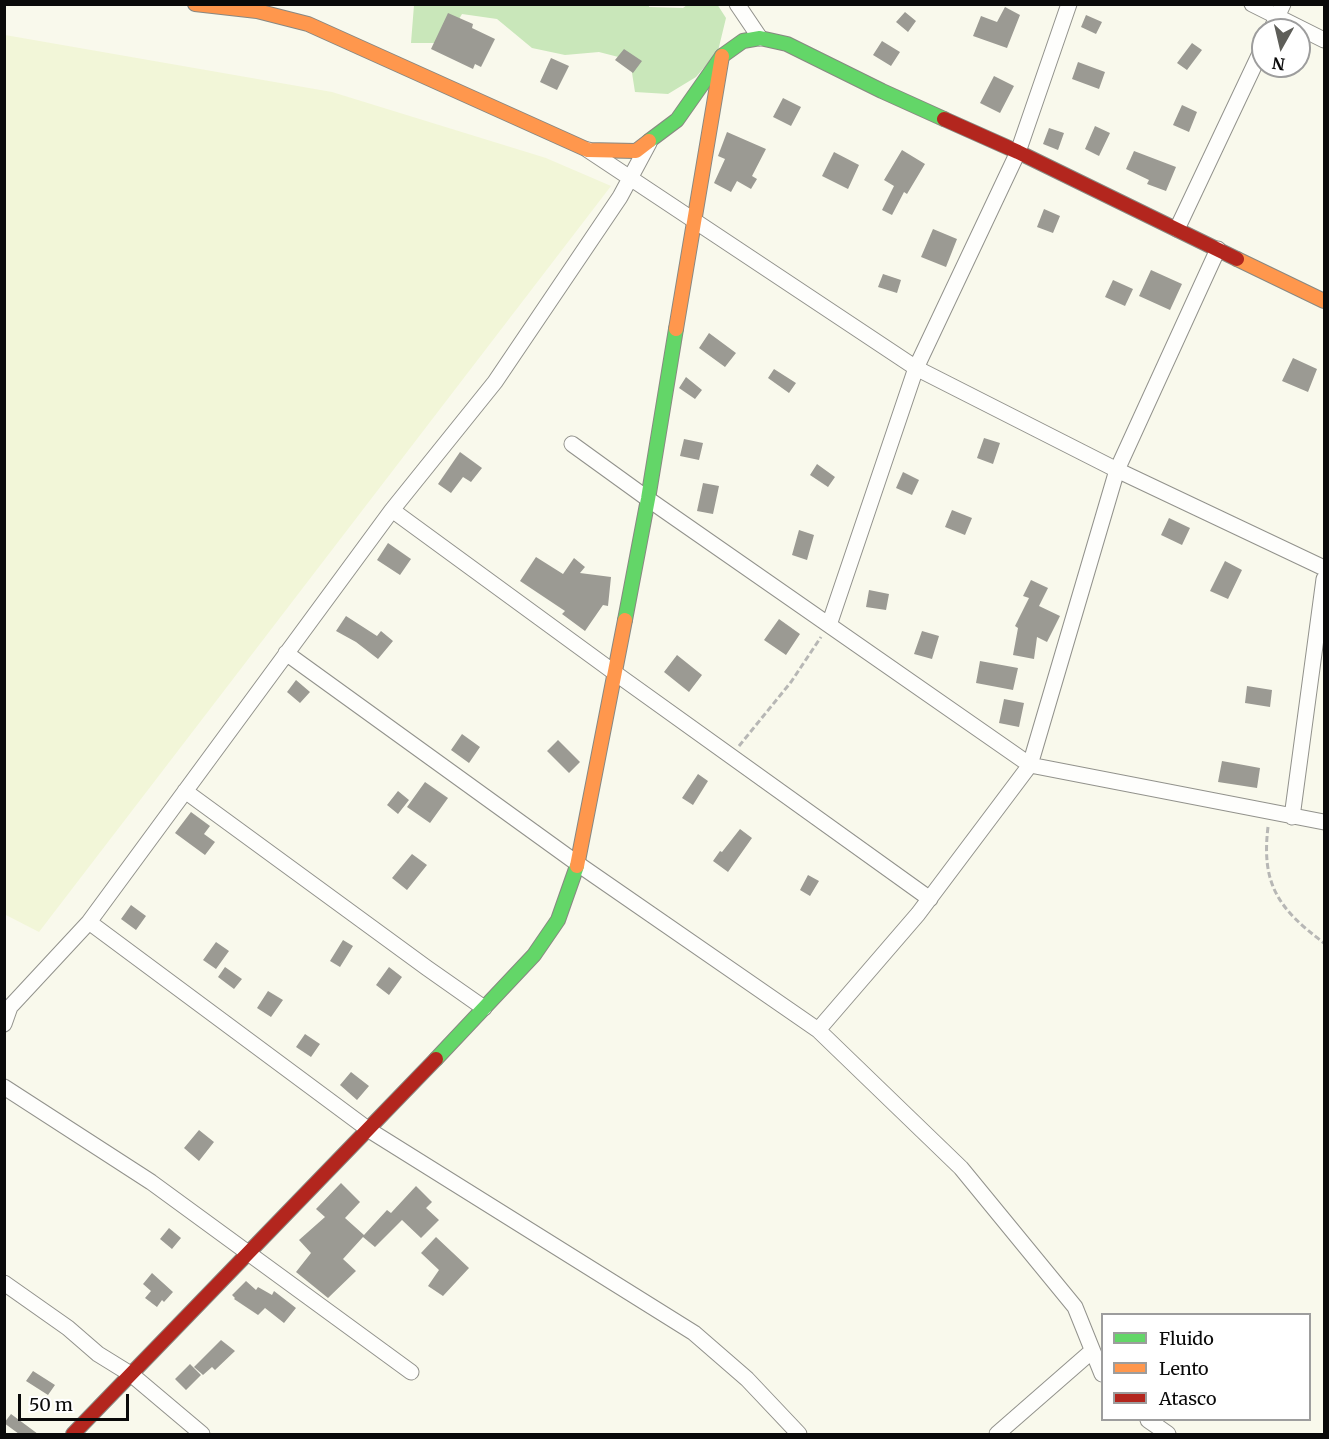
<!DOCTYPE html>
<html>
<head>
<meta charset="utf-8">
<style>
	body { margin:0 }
	#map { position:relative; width:1329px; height:1439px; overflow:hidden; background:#f9f9ec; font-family:Merriweather,serif }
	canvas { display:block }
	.frame { position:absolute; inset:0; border:6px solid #0a0a0a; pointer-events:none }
	.legend { position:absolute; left:1101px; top:1313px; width:210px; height:108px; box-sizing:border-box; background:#fff; border:2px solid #9d9d9d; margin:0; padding:8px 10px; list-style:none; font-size:18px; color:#0a0a0a }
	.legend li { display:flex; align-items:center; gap:12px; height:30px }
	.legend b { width:30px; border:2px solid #9d9d9d }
	.north { position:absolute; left:1251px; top:18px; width:60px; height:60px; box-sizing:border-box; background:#fff; border:2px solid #9d9d9d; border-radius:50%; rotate:188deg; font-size:16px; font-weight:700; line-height:24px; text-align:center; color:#0a0a0a }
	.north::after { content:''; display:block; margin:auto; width:21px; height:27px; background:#5e5e59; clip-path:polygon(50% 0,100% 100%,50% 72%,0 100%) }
	.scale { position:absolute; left:18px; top:1394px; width:111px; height:27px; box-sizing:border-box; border:3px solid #0a0a0a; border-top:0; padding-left:8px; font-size:18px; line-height:21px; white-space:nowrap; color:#0a0a0a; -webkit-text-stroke:4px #fff; paint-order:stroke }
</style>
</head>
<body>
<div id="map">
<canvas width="1329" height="1439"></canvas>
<div class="frame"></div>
<ul class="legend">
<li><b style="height:8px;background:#63d668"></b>Fluido</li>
<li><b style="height:8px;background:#ff974d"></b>Lento</li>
<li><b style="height:8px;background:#b3261e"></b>Atasco</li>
</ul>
<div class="north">N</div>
<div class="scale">50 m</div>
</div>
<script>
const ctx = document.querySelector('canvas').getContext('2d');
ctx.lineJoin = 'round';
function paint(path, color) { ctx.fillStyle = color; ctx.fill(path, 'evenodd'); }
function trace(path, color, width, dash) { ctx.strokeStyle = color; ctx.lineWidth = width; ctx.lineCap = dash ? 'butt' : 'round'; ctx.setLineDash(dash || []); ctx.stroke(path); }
const farmland = new Path2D(`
	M5,35l327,57 214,66 65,28 -572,746 -35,-18z`);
const forest = new Path2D(`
	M605,4h44v3l34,1 4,-3 30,-1 9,14 -8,33 -22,26 -28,17 -33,-2 -5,-32 -31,-8 -34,3 -33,-7 -35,-29 -35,-5 -17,29h-34l3,-38z`);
const building = new Path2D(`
	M1005,7l15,8 -13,33 -34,-12 8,-20 16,6z
	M905,12l11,9 -8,11 -12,-10z
	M448,13l25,11 -1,4 23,11 -14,28 -6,-3 -2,5 -42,-20z
	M1086,15l16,7 -6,12 -15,-7z
	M882,41l18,11 -9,14 -18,-11z
	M1192,43l10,7 -15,20 -10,-7z
	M624,49l18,12 -9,12 -18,-13z
	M551,58l18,8 -12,24 -17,-8z
	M1078,62l27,10 -6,17 -27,-10z
	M994,76l20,10 -14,27 -20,-10z
	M783,98l18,9 -10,19 -18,-9z
	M1182,105l15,7 -8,20 -16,-7z
	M1095,126l15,7 -11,23 -14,-7z
	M1049,128l15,5 -6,17 -15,-6z
	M727,132l39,17 -14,27 5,3 -6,10 -14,-8 -6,11 -17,-9 11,-24 -7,-3z
	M902,150l23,14 -18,30 -3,-2 -12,23 -10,-5 12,-24 -10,-6z
	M1134,151l42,16 -10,24 -19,-7 2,-4 -23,-11z
	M834,152l25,13 -11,24 -26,-13z
	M1044,209l16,7 -7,17 -16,-6z
	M933,229l24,10 -11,28 -25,-10z
	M1151,270l31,14 -12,26 -31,-14z
	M883,274l18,6 -4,13 -19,-6z
	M1113,280l20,9 -8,17 -20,-9z
	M709,333l27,20 -11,14 -26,-19z
	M1293,358l24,11 -9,23 -26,-11z
	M774,369l22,14 -7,10 -21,-15z
	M686,377l16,13 -7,9 -16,-11z
	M984,438l16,5 -7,21 -16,-6z
	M684,439l19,4 -4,17 -19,-4z
	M460,452l22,16 -11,14 -8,-5 -12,16 -13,-9z
	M817,464l18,13 -7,10 -18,-12z
	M903,472l16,8 -7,15 -16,-7z
	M703,483l16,3 -6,28 -16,-3z
	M952,510l20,8 -7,17 -20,-8z
	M1169,518l21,10 -8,17 -21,-10z
	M799,530l15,5 -7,25 -15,-5z
	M388,543l23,16 -11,16 -23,-15z
	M536,557l27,17 11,-16 11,9 -5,6 31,4 -3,29 -5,-1 -18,26 -23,-17 3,-3 -45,-30z
	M1225,561l17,9 -14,29 -18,-8z
	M1031,580l17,8 -9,18 21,10 -13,26 -10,-5 -3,22 -21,-4 5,-27 -3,-2 14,-28 -6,-2z
	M869,590l20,4 -3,16 -20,-3z
	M346,616l31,20 4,-5 12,10 -15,18 -22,-17 -20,-11z
	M779,619l21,15 -14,21 -22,-15z
	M922,631l17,5 -7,23 -18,-5z
	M677,655l25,20 -13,17 -25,-20z
	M980,661l38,7 -5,22 -37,-7z
	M296,680l14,12 -10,11 -13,-11z
	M1247,686l25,4 -2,17 -25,-4z
	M1004,699l20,4 -5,24 -20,-4z
	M462,734l18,13 -11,16 -18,-13z
	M558,740l22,22 -11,11 -22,-22z
	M1222,761l38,7 -3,20 -39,-6z
	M698,774l10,7 -15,24 -11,-7z
	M425,782l23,16 -18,25 -23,-16z
	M398,791l11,9 -11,14 -11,-9z
	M191,812l19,14 -6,8 11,8 -10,13 -30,-22z
	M740,829l12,9 -24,34 -15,-11 7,-10 2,1z
	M412,854l15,11 -20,25 -15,-12z
	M808,875l11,6 -9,15 -10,-6z
	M131,905l15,11 -10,14 -15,-11z
	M343,940l10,6 -13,21 -10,-6z
	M216,942l13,9 -13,18 -13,-9z
	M225,967l17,12 -8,10 -16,-12z
	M389,967l13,10 -13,18 -13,-10z
	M268,991l15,9 -12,17 -14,-9z
	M305,1034l15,10 -9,13 -15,-10z
	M351,1072l18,14 -12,14 -17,-15z
	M199,1130l15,12 -15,19 -15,-13z
	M341,1183l19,19 -15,16 19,17 23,-25 4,3 25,-27 16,16 -6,6 13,12 -18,18 -19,-18 -27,27 -12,-10 -20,22 13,12 -28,27 -32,-26 15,-19 -12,-13 26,-23 -9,-8z
	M169,1228l12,10 -9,11 -12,-10z
	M436,1237l33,31 -26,28 -15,-10 11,-16 -18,-17z
	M152,1273l21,19 -9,10 -2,-2 -5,7 -12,-9 6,-7 -8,-7z
	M246,1281l10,9 2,-3 14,8 2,-4 22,17 -12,15 -19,-15 -7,7 -24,-16 1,-1 -3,-3z
	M221,1340l14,11 -20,19 -3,-3 -9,8 -9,-8z
	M190,1364l11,11 -15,15 -11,-11z
	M33,1371l22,14 -7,10 -22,-14z
	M11,1414l27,20h-19l-15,-11z`);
const path = new Path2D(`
	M739,746l52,-64 30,-45
	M1268,827c-7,58 11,82 56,116`);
const street = new Path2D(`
	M737,4l23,34
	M1252,4l72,36
	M1271,30l12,-26
	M588,150l328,218 201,102 207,98
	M1177,229l86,-182
	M572,444l76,55 382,266 294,57
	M392,510l223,163 315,226
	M829,625l87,-257 102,-216 51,-148
	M286,653l292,211 240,166 143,138 114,139 27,67
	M185,791l242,177 57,40
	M1292,817l32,-238
	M89,922l280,208 325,203 53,46 52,55
	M4,1024l6,-17 79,-85 303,-412 103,-128 125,-185 29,-54
	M818,1030l100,-116 112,-149 87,-295 101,-221
	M4,1087l147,95 260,190
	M4,1283l64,45 30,26 34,21 70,59
	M1148,1420l20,14
	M997,1434l95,-83`);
const fast = new Path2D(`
	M649,141l28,-21 45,-64 21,-15 17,-3 27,6 95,47 62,28
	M625,620l23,-121 28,-170
	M436,1059l98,-104 24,-35 19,-54`);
const slow = new Path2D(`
	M195,4l62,7 51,13 280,126 48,1 13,-10
	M1237,259l87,42
	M676,329l46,-273
	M577,866l48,-246`);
const jam = new Path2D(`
	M944,119l74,33 219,107
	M73,1434l363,-375`);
paint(farmland, '#f2f6d8');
paint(forest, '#c9e7ba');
paint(building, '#9b9a93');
trace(street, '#92928c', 17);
trace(fast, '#888882', 16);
trace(slow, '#888882', 16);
trace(jam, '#888882', 16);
trace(path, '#b7b7b5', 3, [6, 3]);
trace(street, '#fefefc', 15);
trace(fast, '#63d668', 14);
trace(slow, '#ff974d', 14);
trace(jam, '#b3261e', 14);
</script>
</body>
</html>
